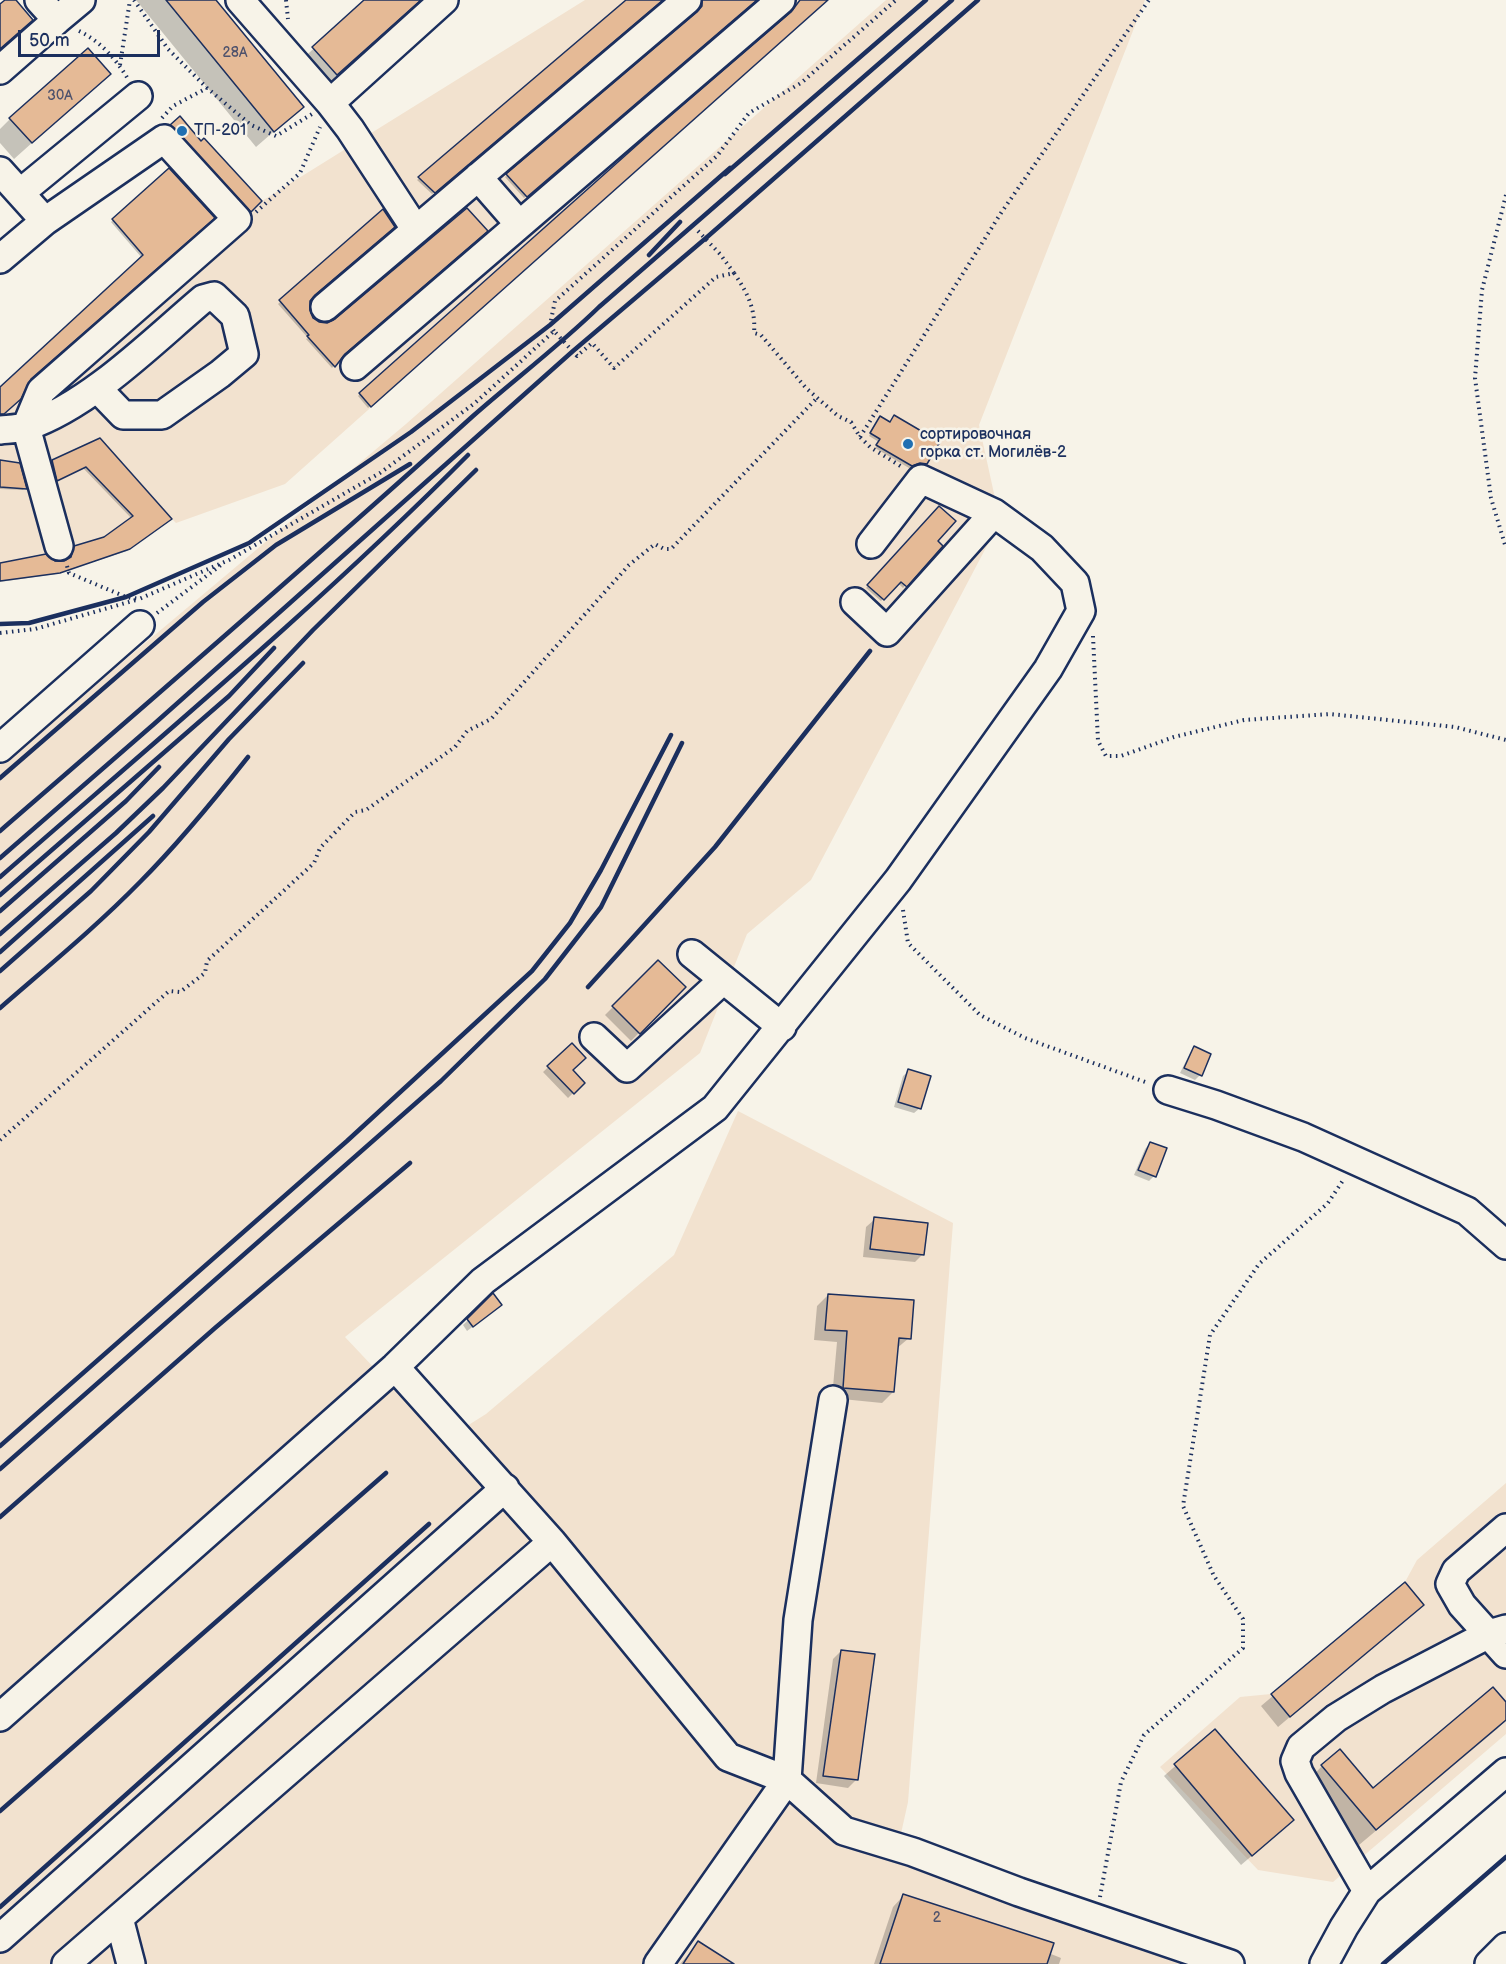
<!DOCTYPE html>
<html>
<head>
<meta charset="utf-8">
<style>
	body { margin:0 }
	#map { position:relative; width:1506px; height:1964px; overflow:hidden; background:#f7f3e8; font-family:"Balsamiq Sans",sans-serif }
	canvas { display:block }
	.scale { position:absolute; left:18px; top:30px; width:142px; height:27px; box-sizing:border-box; border:3px solid #1b2f5e; border-top:0; padding-left:8px; font-size:18px; line-height:21px; white-space:nowrap; color:#1b2f5e; -webkit-text-stroke:4px #f7f3e8; paint-order:stroke }
</style>
</head>
<body>
<div id="map">
<canvas width="1506" height="1964"></canvas>
<div class="scale">50 m</div>
</div>
<script>
const ctx = document.querySelector('canvas').getContext('2d');
ctx.lineJoin = 'round';
function paint(path, color) { ctx.fillStyle = color; ctx.fill(path, 'evenodd'); }
function trace(path, color, width, dash) { ctx.strokeStyle = color; ctx.lineWidth = width; ctx.lineCap = dash ? 'butt' : 'round'; ctx.setLineDash(dash || []); ctx.stroke(path); }
function drawText(font, color, halo, rows, align = 'center') {
  ctx.font = font + ' "Balsamiq Sans",sans-serif'; ctx.lineWidth = 5; ctx.setLineDash([]); ctx.textBaseline = 'middle'; ctx.strokeStyle = halo; ctx.fillStyle = color; for (const [text, x, y, turn = 0] of rows) {
    ctx.save(); ctx.translate(x, y); ctx.rotate((+turn || 0) * Math.PI / 180); ctx.textAlign = isNaN(turn) ? turn : align; if (halo) ctx.strokeText(text, 0, 0); ctx.fillText(text, 0, 0); ctx.restore();
  }
}
const built = new Path2D(`
	M585,0h243l-543,484 -109,39 -4,-4 -42,30 -72,24 -58,8v-194l143,-131 -31,-37 92,-81 58,63z
	M886,0h259l-166,425 21,96 -189,359 -64,54 -47,119 -355,284 98,104 43,-27 188,-159 64,-144 215,112 -45,579 -12,54 284,108h-1180v-1199l406,-341z
	M1506,1483v251l-173,148 -75,-12 -98,-103 80,-70 31,-3 134,-112 12,-22z`);
const shadow = new Path2D(`
	M136,0h78l88,107 -46,40z
	M366,0h63l-14,5 -95,86 -24,-26z
	M628,0h33l-229,194 -15,-14z
	M701,0h54l-231,198 -19,-21 191,-162 4,-6z
	M802,0h24l-458,408 -10,-12 2,-2 427,-376z
	M109,74l-95,85 -14,-16v-14l10,-10z
	M180,118l21,25 59,58 -13,13 -78,-85z
	M169,170l43,48 -183,160 -10,20 -19,17v-26l142,-131 -31,-36z
	M383,211l-74,91 -1,9 4,8 31,35 -11,14 -26,-29 2,-1 -30,-34z
	M878,420l48,44 -3,2 -6,-1 -8,3 -34,-20 4,-6 -10,-6z
	M100,440l68,81 -41,30 -71,23 -56,8v-19h63l6,-4 6,-12 30,-9 27,-19 -49,-51 -28,14 -5,-18 2,-2z
	M0,462l25,26 -2,2 -23,-1z
	M939,508l-4,33 6,5 -38,42 -5,-5 -17,18 -15,-13z
	M658,962l26,25 -53,54 -26,-26z
	M572,1045l-1,26 12,12 -15,15 -25,-26z
	M1195,1048l5,27 -5,5 -15,-7 10,-20z
	M909,1071l11,37 -6,5 -20,-6 9,-31z
	M1150,1143l4,33 -5,5 -15,-6 11,-26z
	M875,1219l48,35 -8,8 -52,-5 3,-30z
	M828,1295l81,43 -13,11 -3,43 -11,11 -50,-5 5,-56 -23,-2 3,-34z
	M493,1296l2,14 -28,21 -4,-6z
	M1405,1584l17,21 -144,122 -17,-21z
	M841,1651l15,129 -8,8 -32,-5 17,-124z
	M1506,1704v16l-9,9 -138,116 -53,-62 16,-17 51,24z
	M1215,1731l66,100 -40,34 -77,-89z
	M904,1895l157,63 -2,6h-185l19,-57z
	M698,1943l33,21h-51z`);
const building = new Path2D(`
	M5,0h11l17,20 -33,29v-45z
	M166,0h50l88,107 -30,25z
	M364,0h57l-84,75 -25,-28z
	M626,0h37l-228,193 -17,-16z
	M702,0h55l-230,197 -21,-23 191,-162 5,-6z
	M800,0h28l-457,407 -12,-14 296,-264 136,-117z
	M88,48l23,26 -79,69 -23,-25z
	M180,116l21,25 3,-3 58,63 -11,11 -81,-87z
	M169,168l46,50 -184,161 -10,20 -17,15h-4v-27l143,-132 -31,-36z
	M467,208l21,23 -143,123 -10,13 -28,-31 2,-1 -30,-35 104,-91 12,18 -80,68 -5,6v9l3,8 6,4 8,1 8,-4z
	M894,415l46,27 -13,22 -7,-1 -8,3 -36,-21 4,-6 -10,-6 10,-17 10,6z
	M100,438l72,81 -42,30 -70,24 -60,8v-18l46,-9 9,7h9l7,-4 3,-11 30,-9 29,-21 -47,-49 -29,14 -5,-21z
	M0,460l20,3 7,26 -27,-2z
	M939,506l17,15 -18,20 5,5 -36,41 -6,-5 -17,18 -17,-15z
	M658,960l28,27 -46,47 -28,-28z
	M572,1043l14,15 -13,12 12,13 -11,11 -27,-28z
	M1194,1046l17,8 -9,22 -18,-8z
	M908,1069l23,7 -10,33 -23,-7z
	M1150,1142l17,6 -11,29 -18,-7z
	M874,1217l54,6 -4,32 -54,-6z
	M493,1293l9,12 -29,22 -6,-8z
	M828,1294l86,6 -3,39 -12,-1 -5,54 -51,-4 4,-57 -22,-1z
	M1405,1582l19,23 -134,112 -19,-23z
	M841,1650l34,4 -17,126 -35,-4z
	M1493,1687l13,15v18l-130,110 -55,-65 19,-16 33,39z
	M1215,1729l79,91 -42,36 -78,-92z
	M903,1894l151,49 -7,21h-167z
	M698,1941l36,23h-51z`);
const path = new Path2D(`
	M134,0l34,49 39,39 44,37 25,11 36,-22
	M286,0l2,19
	M79,31c21,10 37,28 49,48
	M120,65l10,-65
	M162,118l11,-12 34,-18
	M1506,195l-24,95 -7,88 16,120 15,50
	M256,212l44,-39 20,-46
	M698,231l22,23 14,19
	M554,331l-4,-6 5,-24 162,-145 32,-43 52,-30 95,-83
	M860,437l141,-224 148,-213
	M67,566l2,7 57,24 13,2 90,-39 151,-87 95,-70 79,-72 23,25 15,-13 22,25 102,-91 18,-4c13,19 22,36 20,60l7,2 45,53 32,28 13,6 9,15 10,10 32,20
	M157,613l64,-48
	M0,633l35,-4 101,-29
	M1093,636l5,105 8,15h15l53,-19 70,-17 86,-6 125,13 51,13
	M903,910l5,33 72,72 45,23 123,45
	M0,1140l169,-149 11,1 25,-19 2,-12 107,-98 6,-15 35,-36 11,-2 89,-63 12,-16 24,-12 138,-154 26,-21 9,5h7l146,-151
	M1100,1897l21,-115 23,-47 99,-87v-29l-29,-43 -31,-70 27,-171 49,-71 69,-61 16,-24`);
const minor = new Path2D(`
	M39,0l18,20 24,-20
	M240,0l90,103 20,26 66,101
	M0,70l57,-50
	M330,103l114,-103
	M0,171l45,50 -45,38
	M478,177l41,47
	M20,193l118,-97
	M45,221l119,-82 73,80 -196,172 -15,36 33,119
	M325,307l362,-307
	M355,366l426,-366
	M0,430c9,-1 19,-1 28,-4 63,-22 124,-84 175,-127l11,-3 21,20 9,38 -24,20 -58,41h-39l-26,-27
	M855,602l32,30 107,-119
	M0,748l140,-123
	M692,954l90,73
	M594,1037l33,31 96,-88
	M1168,1090l48,15 87,32 164,74 39,34
	M395,1367l157,175 176,215 59,23 57,51 69,21 106,40 211,72
	M1506,1528l-50,43 -6,13 12,21 44,49
	M0,1717l395,-350 88,-86 232,-173 183,-228 150,-211 33,-58 -6,-28 -33,-35 -48,-35 -73,-34 -50,65
	M1367,1891l-68,-118 -4,-12 6,-14 35,-29 47,-29 106,-55 17,-5
	M119,1918l12,46
	M0,1938l505,-450
	M66,1964l486,-422
	M658,1964l129,-184 11,-160 35,-220
	M1324,1964l20,-37 23,-36 139,-119
	M1489,1964l17,-17`);
const rail = new Path2D(`
	M725,174l201,-174
	M649,255l31,-33
	M0,624l29,-1 97,-26 123,-54 162,-111 139,-107 180,-157
	M0,778l203,-176 73,-57 134,-81
	M0,831c158,-137 317,-274 473,-415 42,-37 86,-70 126,-109l353,-307
	M0,858l154,-134 419,-373 133,-113 272,-238
	M0,877c158,-138 320,-273 468,-422
	M0,895l229,-199 45,-48
	M0,911l126,-110 33,-34
	M0,934l116,-101 47,-45 150,-158 163,-160
	M0,952l153,-136
	M0,971l91,-80 58,-59 80,-93 74,-76
	M588,987l127,-140 155,-196
	M0,1008c47,-41 96,-81 140,-126 39,-39 74,-82 108,-125
	M0,1446l347,-305 185,-170 38,-48 31,-53 70,-135
	M0,1469l441,-388 104,-102 56,-72 81,-164
	M0,1517l215,-189 195,-165
	M0,1811l386,-338
	M0,1907l429,-383
	M1383,1964l123,-107`);
const markers = [
	[182,131,6,"#1f6fb2"],
	[908,444,6,"#1f6fb2"]
];
const numberNames = [
	["28А",235,53],
	["30А",60,96],
	["2",937,1918]
];
const poiNames = [
	["ТП-201",194,131],
	["сортировочная",920,435],
	["горка ст. Могилёв-2",920,453]
];
paint(built, '#f2e2cf');
paint(shadow, '#0003');
paint(building, '#e5ba96');
trace(building, '#1b2f5e', 1.5);
trace(minor, '#1b2f5e', 32);
trace(path, '#1b2f5e', 4, [1.5, 4.5]);
trace(minor, '#f7f3e8', 27);
trace(rail, '#1b2f5e', 4.5);
for (const [x, y, r, color] of markers) { const dot = new Path2D(); dot.arc(x, y, r, 0, 2 * Math.PI); ctx.fillStyle = color; ctx.fill(dot); trace(dot, '#f7f3e8', 2); }
drawText('14px', '#4e526c', null, numberNames);
drawText('16px', '#1b2f5e', '#f7f3e8', poiNames, 'left');
</script>
</body>
</html>
